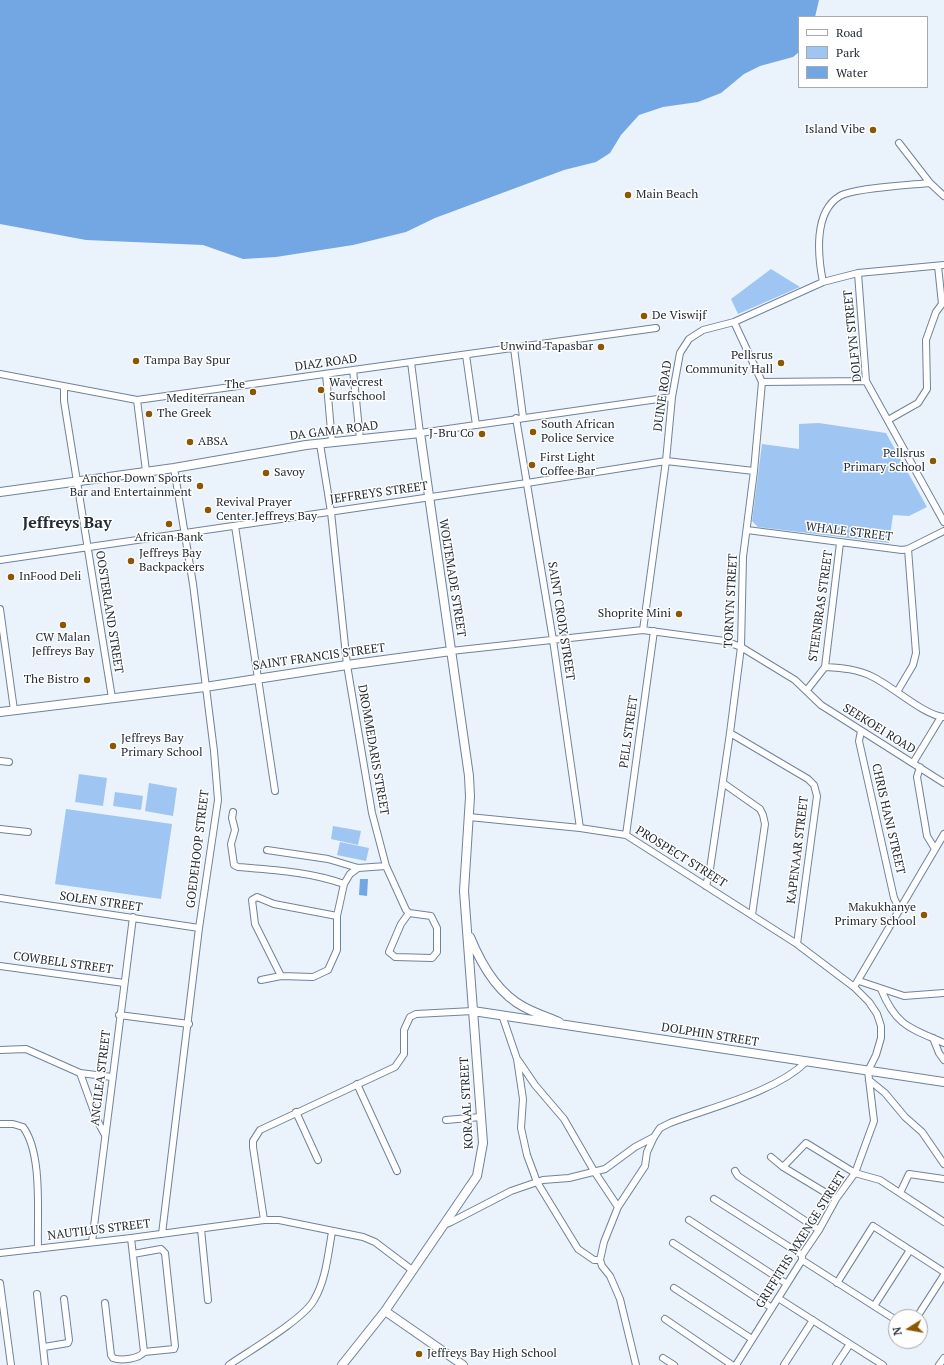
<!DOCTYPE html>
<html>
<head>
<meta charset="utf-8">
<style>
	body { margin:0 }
	#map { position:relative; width:944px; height:1365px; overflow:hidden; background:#eaf2fc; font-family:"PT Serif",serif }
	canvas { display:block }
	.legend { position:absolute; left:798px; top:16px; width:130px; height:72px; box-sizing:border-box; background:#fefffe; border:1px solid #a6aaae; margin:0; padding:5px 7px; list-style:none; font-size:12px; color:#232b35 }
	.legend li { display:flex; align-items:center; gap:8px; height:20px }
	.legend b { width:20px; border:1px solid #a6aaae }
	.north { position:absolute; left:888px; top:1309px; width:40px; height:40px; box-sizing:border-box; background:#fefffe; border:1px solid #a6aaae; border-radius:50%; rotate:259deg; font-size:11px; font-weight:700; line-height:16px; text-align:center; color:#232b35 }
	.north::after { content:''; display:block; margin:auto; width:14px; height:18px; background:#8b5703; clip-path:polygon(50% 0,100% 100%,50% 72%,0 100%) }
</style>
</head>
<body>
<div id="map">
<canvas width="944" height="1365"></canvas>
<ul class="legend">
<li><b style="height:5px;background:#fff"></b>Road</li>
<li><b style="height:11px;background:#9fc6f2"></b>Park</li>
<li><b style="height:11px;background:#72a7e3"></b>Water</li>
</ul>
<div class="north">N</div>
</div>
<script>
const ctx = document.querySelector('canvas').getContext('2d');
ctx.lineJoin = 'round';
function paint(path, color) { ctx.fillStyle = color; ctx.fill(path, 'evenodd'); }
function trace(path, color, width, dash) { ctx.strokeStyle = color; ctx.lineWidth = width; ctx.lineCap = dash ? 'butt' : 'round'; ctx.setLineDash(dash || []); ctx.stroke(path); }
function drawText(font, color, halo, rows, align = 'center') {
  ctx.font = font + ' "PT Serif",serif'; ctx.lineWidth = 3; ctx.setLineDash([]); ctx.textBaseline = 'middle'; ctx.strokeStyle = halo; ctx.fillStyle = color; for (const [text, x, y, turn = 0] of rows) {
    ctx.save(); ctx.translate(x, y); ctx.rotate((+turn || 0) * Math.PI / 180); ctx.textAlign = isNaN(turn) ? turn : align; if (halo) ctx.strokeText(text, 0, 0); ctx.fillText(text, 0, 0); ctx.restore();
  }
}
const green = new Path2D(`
	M771,269l29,18 -62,27 -7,-15z
	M819,423l67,10 41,74 -18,9 -16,-1 -4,28 -131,-16 -6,-6 10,-77 37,5v-25z
	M79,774l28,4 -4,28 -28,-4z
	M149,783l28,5 -4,28 -28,-5z
	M115,792l28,4 -2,14 -28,-4z
	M66,809l106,15 -11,75 -106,-15z
	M333,826l28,5 -3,14 -27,-6z
	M340,842l29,6 -3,13 -29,-6z`);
const water = new Path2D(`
	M0,0h819l-4,17h-16v35l-6,5 -33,9 -16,8 -23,19 -23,9 -35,5 -24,8 -18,20 -11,18 -14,9 -32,8 -129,48 -29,14 -53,13 -77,12 -33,2 -40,-14 -117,-5 -86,-16z
	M360,879h8l-1,17 -8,-1z`);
const minor = new Path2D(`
	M899,143l31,40 14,13
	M858,273l8,108 78,141
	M823,282c-5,-25 -10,-70 17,-86 14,-8 71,-11 90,-13
	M514,348l9,69
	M466,355l10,70
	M411,362l9,71 252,-36
	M353,370l7,69
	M0,374l137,26 519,-72
	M326,374l6,68
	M762,382l104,-1
	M64,387v14l48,297
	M137,400l9,71
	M516,418l37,222 27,188
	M888,420l30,-17 9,-14 -1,-49 10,-28 6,-8 -4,-38
	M320,444l11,68 16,153 25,148 14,53 20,44 3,3 22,3 6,12v24l-5,6 -37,-1 -6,-5 12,-28 8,-11
	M235,526l40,265
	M747,530l155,20 6,-1 36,-18
	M0,560l527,-77 139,-22 88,10
	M0,609l14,101
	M643,630l23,-169 6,-64 8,-44 9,-14 14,-9 31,-8 89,-40 35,-9 86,-8
	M451,651l192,-21 82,11 16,6 54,33 26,25 123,78
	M825,667c17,1 33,2 48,10 19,9 52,39 71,40
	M807,690l18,-23 15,-124
	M897,692l16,-27 3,-12 -8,-104
	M861,731l-2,10 35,157 6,12
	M730,733l78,46 6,6 3,11 -20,148
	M0,761l9,1
	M913,763l28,-46
	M920,767l-3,10 10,59 8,13
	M723,783l37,26 3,6 2,9 -13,91
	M233,812l-1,6 3,12 -4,14 3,21 4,2c36,3 72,5 106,17
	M469,817l111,11 46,7 171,109 57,43 15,15 8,12 4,12v12l-5,17 -8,16 6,50 -19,52 -19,26 -17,31 -17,25v5l-66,105
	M0,829l28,3
	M626,835l28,-204
	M267,850l61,9 30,9 28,-2
	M706,886l4,-17 20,-136 11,-86 2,-90 11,-86 8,-89 -28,-60
	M0,898l199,30
	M0,966l124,17
	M281,976l-26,-52 -3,-24 5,-3 17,7 63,12
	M261,980l20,-4 32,1 15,-7 9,-20v-34l7,-32 6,-10 8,-6
	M859,981l45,15 40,-3
	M854,987l90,-153
	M881,989c15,37 29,39 63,54
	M119,1015l70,9
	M502,1015l15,44 6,40 -2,29 6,27 10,27 41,67 16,11h6
	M933,1038l6,15 5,7
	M0,1050l26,-1 54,24 32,4
	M518,1060l17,25 29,34 30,52 24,36
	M80,1073l17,47 8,15
	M869,1080l16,13 20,24 17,15 22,32
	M357,1084l40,87
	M296,1112l22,48
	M446,1120l35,-3
	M0,1124h13l10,3c20,27 14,88 15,122
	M771,1157l12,10 53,32
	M783,1167l23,-24 49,30 25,7 64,42
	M735,1171l3,5 81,54
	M900,1193l9,-19 35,5
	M714,1199l88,56
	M264,1220l-11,-73v-6l7,-11 135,-63 9,-13v-24l6,-13 6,-3 57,-3
	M689,1220l98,64
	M444,1225l7,-3 60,-31 32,-11 26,-2 36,-9 30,-22 19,-10
	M201,1229l7,71
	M162,1234l37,-306 19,-128 -4,-49 -21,-167 -19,-116
	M131,1238l13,114
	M92,1242l41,-325
	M673,1243l99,65
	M0,1253l131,-15 133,-18h15l84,17 12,5 37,28
	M802,1260l94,60
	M0,1283l11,82
	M837,1283l36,-57 71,46
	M674,1288l78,51
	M37,1294l8,71
	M778,1298l105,67
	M105,1303l6,52 2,3c8,3 26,1 31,-6l30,-3 1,-3 -10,-93 -4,-4 -28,5
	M874,1306l36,-56
	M917,1317l27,-42
	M665,1319l67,46
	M44,1347l24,-4 1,-3 -5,-41
	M663,1358l11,7
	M229,1365c20,-14 75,-46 85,-65 12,-20 14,-46 18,-68
	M636,1365l-16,-66 -10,-23 -8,-10 -2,-6 4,-18 14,-35 27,-41 2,-14 7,-15 6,-9 10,-5c41,-16 104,-30 136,-61
	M784,1365l29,-45
	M836,1365l14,-21
	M939,1365l5,-7`);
const tertiary = new Path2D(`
	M0,492l174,-24 132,-23 114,-12 49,343 1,21 -6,94 19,252 -6,33 -92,135 -43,54
	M0,712l205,-25 142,-22 104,-14
	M470,937c11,27 27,56 54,70 11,6 23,10 35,15
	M473,1011l471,71
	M385,1311l78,54`);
const markers = [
	[873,130,4,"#8b5703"],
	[628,195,4,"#8b5703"],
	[644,316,4,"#8b5703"],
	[601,347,4,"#8b5703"],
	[136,361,4,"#8b5703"],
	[781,363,4,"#8b5703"],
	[321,390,4,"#8b5703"],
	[253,392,4,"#8b5703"],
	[149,414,4,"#8b5703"],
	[533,432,4,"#8b5703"],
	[482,434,4,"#8b5703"],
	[190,442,4,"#8b5703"],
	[933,461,4,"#8b5703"],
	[532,465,4,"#8b5703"],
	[266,473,4,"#8b5703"],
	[200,486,4,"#8b5703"],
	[208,510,4,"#8b5703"],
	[169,524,4,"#8b5703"],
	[131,561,4,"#8b5703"],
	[11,577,4,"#8b5703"],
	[679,614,4,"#8b5703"],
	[63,625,4,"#8b5703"],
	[87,680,4,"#8b5703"],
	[113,746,4,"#8b5703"],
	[924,915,4,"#8b5703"],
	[419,1354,4,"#8b5703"]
];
const poiNames = [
	["Island Vibe",865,130,"right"],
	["Main Beach",636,195],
	["De Viswijf",652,316],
	["Unwind Tapasbar",593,347,"right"],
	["Pellsrus",773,356,"right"],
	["Community Hall",773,370,"right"],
	["Tampa Bay Spur",144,361],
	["Wavecrest",329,383],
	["Surfschool",329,397],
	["The",245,385,"right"],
	["Mediterranean",245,399,"right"],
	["The Greek",157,414],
	["South African",541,425],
	["Police Service",541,439],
	["J-Bru Co",474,434,"right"],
	["ABSA",198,442],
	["Pellsrus",925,454,"right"],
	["Primary School",925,468,"right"],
	["First Light",540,458],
	["Coffee Bar",540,472],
	["Savoy",274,473],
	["Anchor Down Sports",192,479,"right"],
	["Bar and Entertainment",192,493,"right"],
	["Revival Prayer",216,503],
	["Center Jeffreys Bay",216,517],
	["African Bank",169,538,"center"],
	["Jeffreys Bay",139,554],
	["Backpackers",139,568],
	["InFood Deli",19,577],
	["Shoprite Mini",671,614,"right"],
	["CW Malan",63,638,"center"],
	["Jeffreys Bay",63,652,"center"],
	["The Bistro",79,680,"right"],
	["Jeffreys Bay",121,739],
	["Primary School",121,753],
	["Makukhanye",916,908,"right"],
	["Primary School",916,922,"right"],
	["Jeffreys Bay High School",427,1354]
];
const streetNames = [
	["DOLFYN STREET",853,336,-96],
	["DIAZ ROAD",326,363,-8],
	["DUINE ROAD",663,396,-82],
	["DA GAMA ROAD",334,431,-7],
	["JEFFREYS STREET",379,493,-8],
	["WHALE STREET",849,532,7],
	["WOLTEMADE STREET",452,578,81],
	["TORNYN STREET",731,601,-87],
	["STEENBRAS STREET",821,606,-82],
	["OOSTERLAND STREET",109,612,81],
	["SAINT CROIX STREET",561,621,81],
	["SAINT FRANCIS STREET",319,657,-8],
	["SEEKOEI ROAD",879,729,32],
	["PELL STREET",629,732,-82],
	["DROMMEDARIS STREET",373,750,80],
	["CHRIS HANI STREET",888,819,77],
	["GOEDEHOOP STREET",198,849,-83],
	["KAPENAAR STREET",798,850,-83],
	["PROSPECT STREET",681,857,32],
	["SOLEN STREET",101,902,8],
	["COWBELL STREET",63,963,8],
	["DOLPHIN STREET",710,1035,9],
	["ANCILEA STREET",101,1078,-83],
	["KORAAL STREET",467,1103,-93],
	["NAUTILUS STREET",99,1230,-7],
	["GRIFFITHS MXENGE STREET",801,1240,-58]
];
const districtNames = [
	["Jeffreys Bay",67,523]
];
paint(green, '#9fc6f2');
paint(water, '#72a7e3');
trace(minor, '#6f839a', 8);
trace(tertiary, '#6f839a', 10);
trace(minor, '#fff', 6);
trace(tertiary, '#fff', 8);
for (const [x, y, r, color] of markers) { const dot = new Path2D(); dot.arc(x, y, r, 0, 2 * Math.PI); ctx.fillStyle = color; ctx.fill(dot); trace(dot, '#fefffe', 1.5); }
drawText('12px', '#232b35', '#fefffe', poiNames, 'left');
drawText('12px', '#232b35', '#fefffe', streetNames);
drawText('bold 16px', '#232b35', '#fefffe', districtNames);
</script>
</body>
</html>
